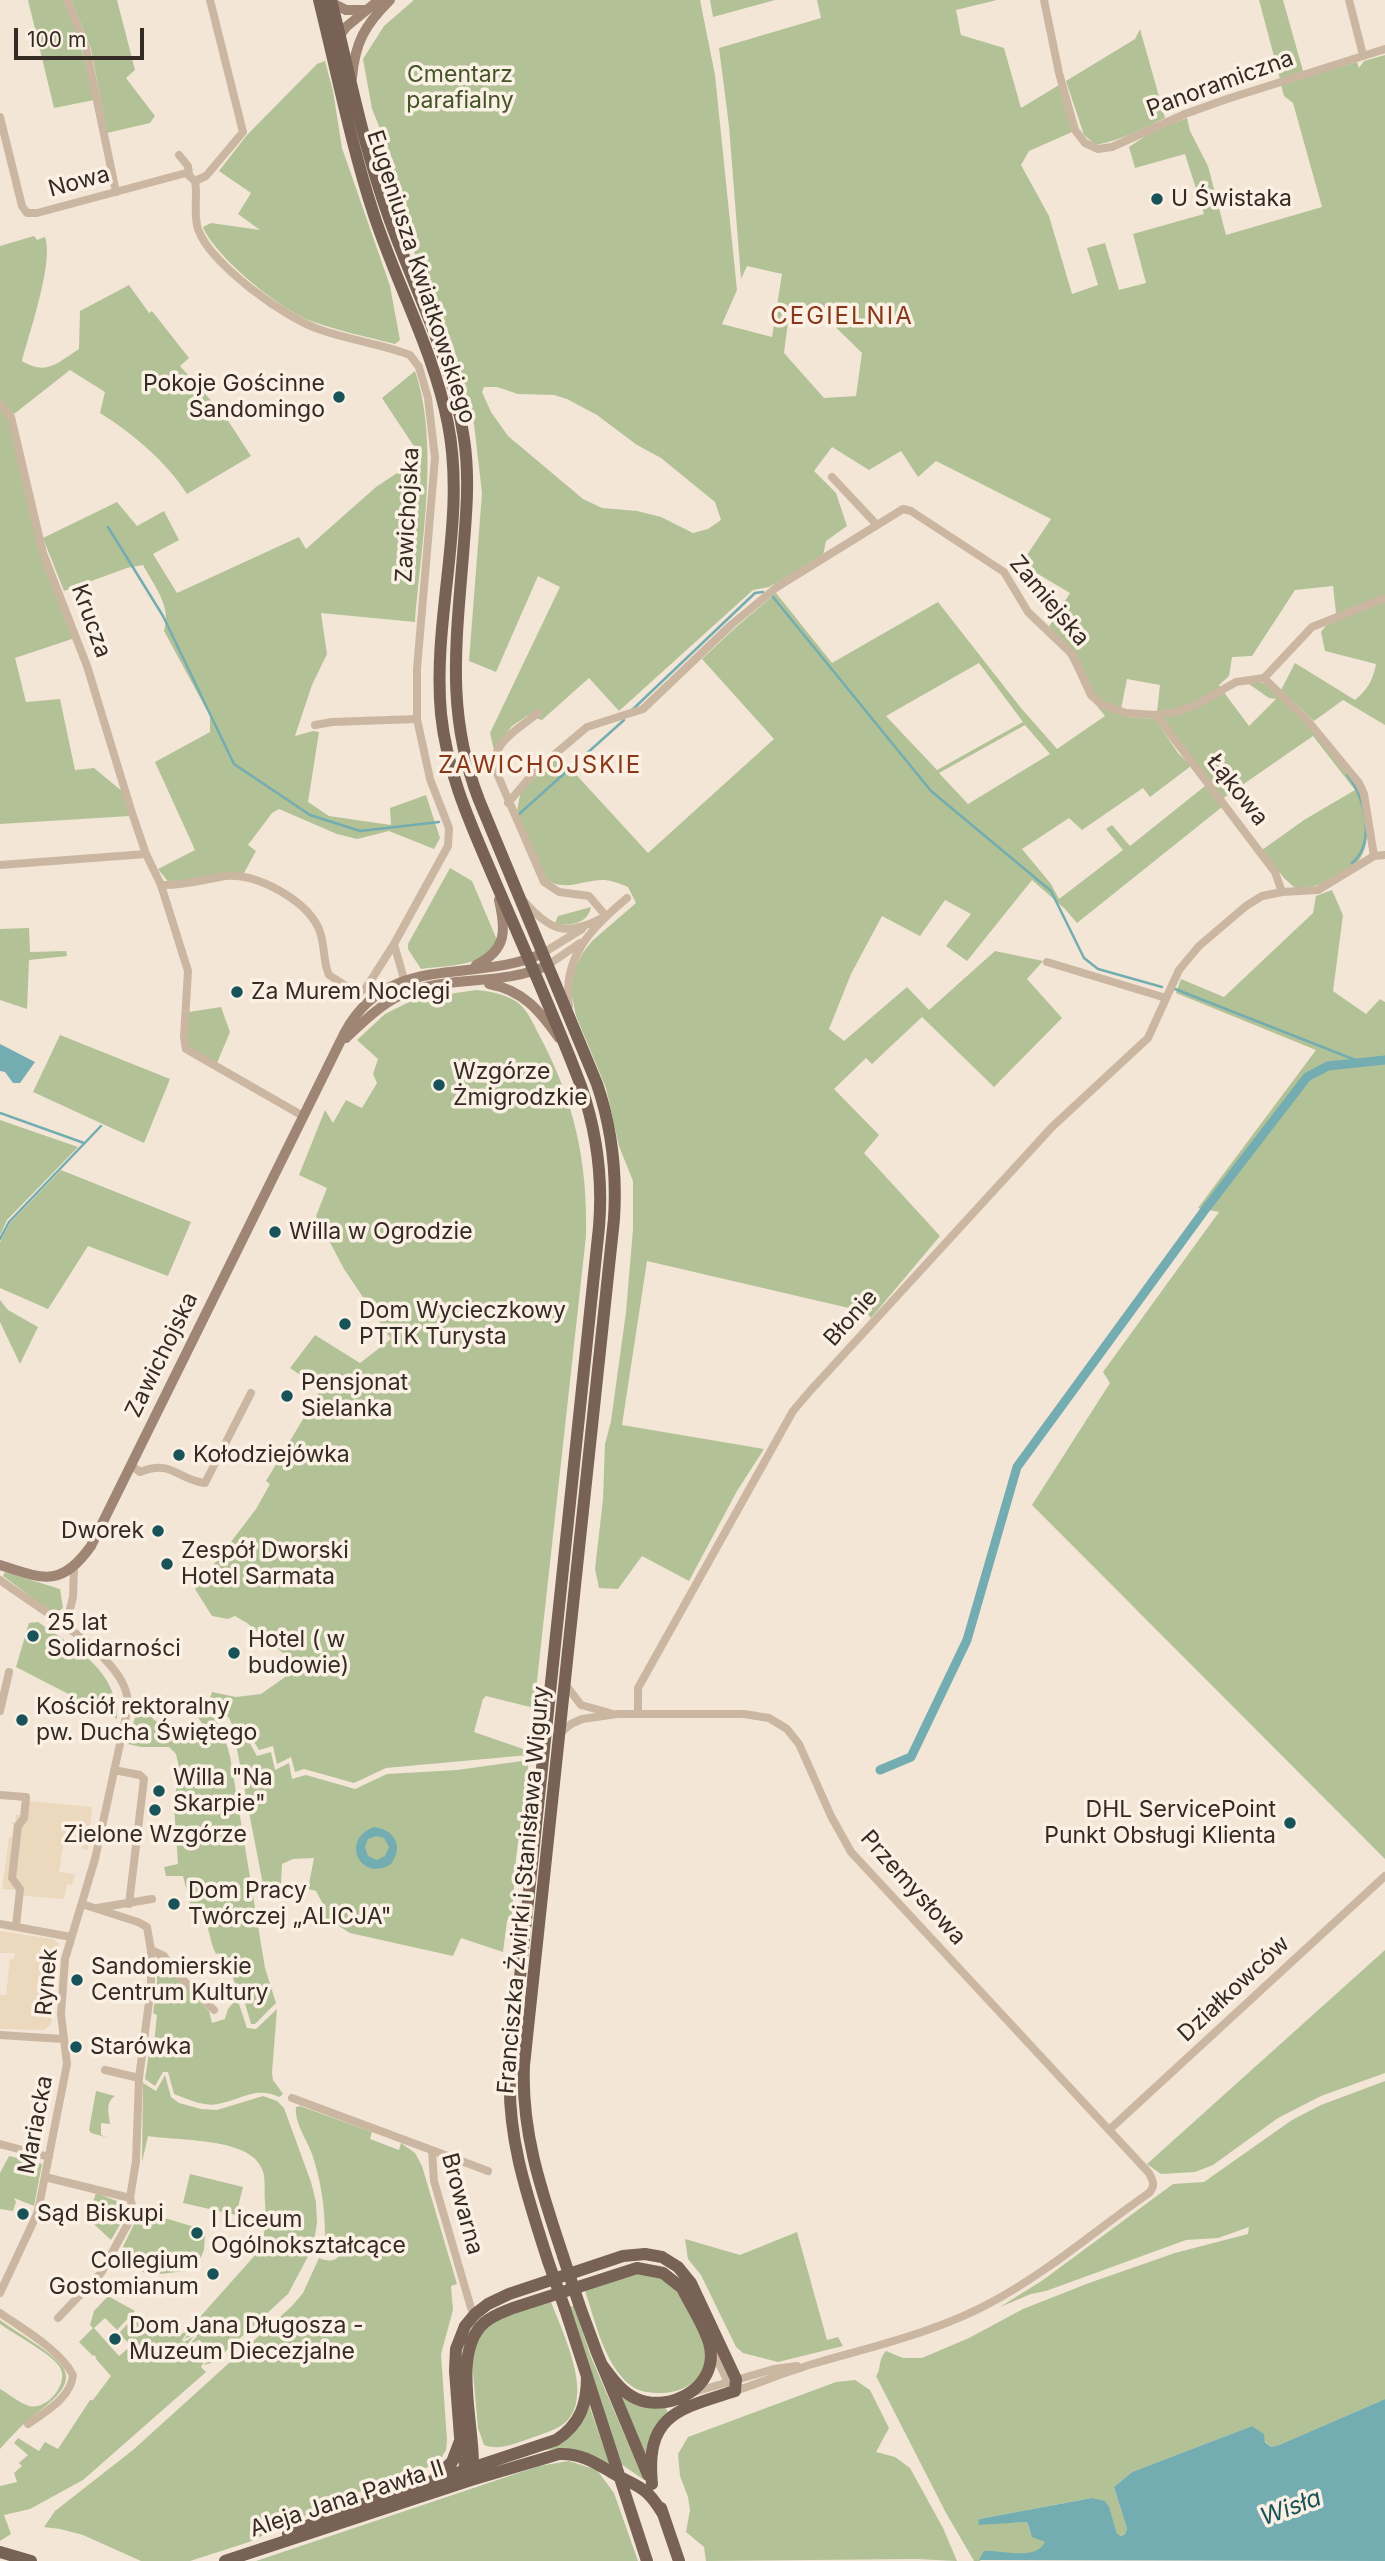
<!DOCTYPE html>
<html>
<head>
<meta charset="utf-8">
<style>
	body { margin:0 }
	#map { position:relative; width:1385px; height:2561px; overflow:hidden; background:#f3e6d7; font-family:Inter,sans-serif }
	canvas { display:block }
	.scale { position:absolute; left:14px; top:28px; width:130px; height:32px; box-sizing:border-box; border:4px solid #352b25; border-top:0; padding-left:9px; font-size:21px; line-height:24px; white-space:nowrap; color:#352b25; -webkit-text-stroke:5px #faf0e3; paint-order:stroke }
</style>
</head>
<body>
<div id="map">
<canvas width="1385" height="2561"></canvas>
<div class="scale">100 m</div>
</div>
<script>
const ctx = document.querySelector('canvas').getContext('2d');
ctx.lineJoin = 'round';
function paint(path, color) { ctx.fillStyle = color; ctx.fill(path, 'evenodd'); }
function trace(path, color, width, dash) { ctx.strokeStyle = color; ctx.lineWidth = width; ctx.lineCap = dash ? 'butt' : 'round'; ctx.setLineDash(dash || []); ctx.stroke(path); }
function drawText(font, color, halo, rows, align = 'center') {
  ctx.font = font + ' Inter,sans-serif'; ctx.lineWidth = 7; ctx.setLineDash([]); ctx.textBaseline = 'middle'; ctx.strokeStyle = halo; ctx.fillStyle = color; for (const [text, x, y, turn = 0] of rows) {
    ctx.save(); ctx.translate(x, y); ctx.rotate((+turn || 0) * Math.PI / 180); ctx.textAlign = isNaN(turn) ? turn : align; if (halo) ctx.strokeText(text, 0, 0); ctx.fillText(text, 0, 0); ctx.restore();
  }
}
const green = new Path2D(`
	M28,0h36l17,46 13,54 -40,8z
	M71,0h46l18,70 -9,8 29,38 -5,7 -43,10 -16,-84z
	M414,0h286l15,75 22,215 -15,34 50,13 10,-63 -35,-8 -6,13 -12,-153 -10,-78 102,-30 -4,-18h180l-41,10 5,25 43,13 17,60 38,-23 13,47 -43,19 -8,14 28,51 23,78 26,-9 -11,-37 18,-5 14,47 27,-7 -13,-49 71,-20 -19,-60 -50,14 -6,-21 21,-14 37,-15 3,13 18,35 18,69 96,-28 -29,-104 -9,-7 -3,-11 76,-23 2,6 5,-7 21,-6v670l-42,-25 -29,21 -33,-31 14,-27 60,37c13,-11 18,-20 21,-36l-51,-13 -4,-19 15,-19 -3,-27 -38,4 -43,66 -20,1 -3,19 -10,9 1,2 -28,18 -35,7 3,-27 -33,-6 -6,30h-16l24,8 26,2 23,34 13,13 -41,31 -7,-9 -61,42 -13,-12 -47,31 29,35 8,15 64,-49 -17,-21 6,-4 18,21 75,-60 17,21 -145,116 -12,-14 -33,-29 -65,81 -21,-15 25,-32 -26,-14 -25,36 -38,-20 -31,58 -22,55 15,12 63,-54 22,23 66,-59 48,10 -16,18 35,39 -68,69 -72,-70 -50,47 -6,-6 -32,31 45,46 -15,18 76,83 -69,82 -5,-6 -219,-51 -25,164 142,24 -27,42 -48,90 -47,-25 -24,33 -19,-1 -4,-19 8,-70 2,-55 6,-23 15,-109 7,-83v-48l-14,-35 -13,-58 -30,-72 -5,-25 3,-21 8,-16 10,-13 44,-38 -8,-16c-7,-3 -15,-6 -23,-7 -21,-1 -43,14 -61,-3l-27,-66 4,-21 38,-34 89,97 126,-114 -72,-80 33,-31 41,-35 56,70 106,-61 83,106 36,41 48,-33 -13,-16 -28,-51 -19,-16 25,-40 -49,-29 30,-45 -115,-58 -18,16 -17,-26 -32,19 -37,-23 -18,24 22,22 11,33 -21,15 -3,14 -54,32 -16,3 -134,121 -30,-33 -47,42 -15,-4 -15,10 -18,24 -4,-17 70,-146 -22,-11 -42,96 -27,-11 13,-168 -8,-69 -21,-79 -47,-112 -20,-61 10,-4 -24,-59 -9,-50 21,-33zM813,305l49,48 -6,43 -32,2 -40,-45 6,-46zM484,387h13l21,7 36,1 13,4 30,16 40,30 24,13 54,44 6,18 -13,9 -15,4 -32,-16 -24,-6 -35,-3 -19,-9 -75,-63 -17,-24 -9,-20zM979,663l44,59 -86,48 -51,-54zM1025,725l25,29 -82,50 -29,-31z
	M710,0h65l-62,17z
	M1259,0h24l20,71 -23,8z
	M1140,29l25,89c-22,11 -44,22 -69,27l-12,-10 -18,-54 69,-42z
	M325,61l8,30 9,57 48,138 10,54 -5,4c-27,-7 -57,-13 -84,-23 -30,-11 -96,-64 -108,-94l8,-4 49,7 -22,-16 13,-21 -32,-22 28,-36 70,-71z
	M34,236l3,4 8,-3c9,25 -16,97 -23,124 25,15 35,2 57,-12l1,-38 49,-26 20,28 3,-2 37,47 -9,8 45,50 26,40 -64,38c-22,-34 -54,-60 -87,-81l5,-21 -35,-22 -56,44 -14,-12v-156z
	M415,371c25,74 6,174 0,251l-94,-9 6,41 -15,31 -17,51 18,-5 6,1 -11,70 21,14 62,9 -1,-17 36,-13 14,43 -6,11 -45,-18 -32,8 -20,-5 -58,-25 -7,4 -24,32 8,6 -12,22 -74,11 -12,-15 37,-19 -40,-88 55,-30v-16l-46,-85c8,-25 -10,-45 -21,-66l-16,3 -63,23 -21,-53 74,-36 20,24 27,-15 15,29 -26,14 24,39 122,-56 7,12 70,-62 45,-30 -39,-59z
	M0,410l11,11 19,88 45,129 -60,20 11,44 34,-3 15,71 19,-2 29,24 7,24 -130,8z
	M1246,682c6,0 11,-1 17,1 27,12 74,78 94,102 8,21 17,56 2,75 -5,6 -12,9 -18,13 -18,12 -24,14 -46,15l-11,-10 -22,-28 42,-30 51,-30 -42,-54 -91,63 -62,-82 63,-26 26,35 27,-27 -7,-1z
	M450,868l22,13 25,59c-12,28 -50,25 -76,29l-13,-20v-5z
	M1332,890l11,25 -10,76 33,23 14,-15 5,3v857l-353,-354 78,-122 -7,-11 116,-160 -21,-4 118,-158 -140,-57 5,-14 43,18 89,-84 3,-17z
	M591,907c-3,17 -22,20 -36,16l3,-7z
	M29,928l1,24 36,-1 1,5 -38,4 -2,49 -27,-9v-71z
	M476,990c14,1 29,4 41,12 10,7 16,21 21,31 36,66 50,129 48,203l-52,472 -48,-12 -3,3 -9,33 55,19v4l-143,13 -32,15 -50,-14 -9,3 -4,-15 -14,7 -4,-18 -14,4 -9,-15 -15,-4 -6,-13 -19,-20 2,-6 24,5 25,-3 27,-19 6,-7 1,-5 -48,-40 -12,-7 -7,3 -16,-3 -17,-27 61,-80 14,-25 -4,-3 55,-92 -31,-21 25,-33 45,28 31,-24 -47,-70 -28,-53 11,-28 -28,-13 26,-65 8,13 13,-23 16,8 15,-25 -4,-9 5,-15 -21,-19 28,-26 30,-15z
	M221,1007l9,25 -13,31 -28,-15 -2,-9 2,-27z
	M60,1035l110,44 -26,64 -111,-51z
	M0,1120l78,27 -71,73 -7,15z
	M61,1170l130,52 -23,54 -80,-30 -40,63 -48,-21v-46l10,-19z
	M0,1300l8,10 30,17 -18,37 -20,-42z
	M5,1572l55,17 3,19 -9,6 -51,-38z
	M38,1622c36,25 80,48 79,97l-101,-52 13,-44z
	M139,1702l15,18 35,19 17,-9 -10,-16 8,-6c15,12 21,30 26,48l35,212 11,35 -21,21h-4l-9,-31 -4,-2 -9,-23 -4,1 -6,-16 -3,1c-7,-14 -7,-28 -13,-42l-10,4 -10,-40h-17l-2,-9 14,-3 -4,-58 5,-39 -3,-13 -7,-7h-28l-13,-3z
	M235,1739l13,1 9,16 14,-4 4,18 14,-7 3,16 14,-4 49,14 32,-15 70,-4 72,-10 -13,98 -4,55 -5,8 -4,31 -42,-14 -8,18 -103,-23 -26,-16 -1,-13 -7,-13 -8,-2 6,-31 -21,1 -11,5 -1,20 -18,1z
	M1385,1950v123l-64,23 -43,22 -65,47 -18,7 -34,2 -14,-10z
	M157,1957l52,54 3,12 13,-4 3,-10 9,-11 10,30 9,1 21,-20 -5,64 1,7 10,14 -4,3c-23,-11 -38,3 -61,7 -15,3 -30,-5 -44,-10l-6,-22h-5l-8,14 -10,-7 4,-26h4l4,-38 -4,-2 4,-26z
	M165,2075l6,22 8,6 22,6 16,1 46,-14 14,5 7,7 27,74 5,20 1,21 -4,24 -25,47 -74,68 -10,3 7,-10 -1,-3 -11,6 7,-7 -1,-5 -11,6 8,-10 -3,-2 -10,5 8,-9 -1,-2 -12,5 8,-9 -1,-3 66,-74c9,-15 9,-34 8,-52 -1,-9 1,-24 -3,-32 -12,-32 -85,-28 -114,-33l-6,26 1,-79 13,8z
	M1385,2081v318l-106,46 -8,2 -6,-6 -2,-7 -11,-8 -120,46 -18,15 13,42 -2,5 -5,2 -3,-1 -4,-13 -21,-24 -113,21 28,4 20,-1 3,10 15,10v4l-17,11 -43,-6 -5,10h-6l-28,-48 -70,-137c6,-7 1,-15 10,-25l17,7h19l47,-20 54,-29 66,-26 86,-30 73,-19 1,-7 -31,11 -32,2 -140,51 -15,3 -31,13 43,-27 130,-96 31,-2 88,-62 29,-15z
	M96,2091l19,5c-10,6 -6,18 -5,28l-9,-1v12l8,3 -18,-5 -2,-3z
	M300,2106l72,26 -2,7 29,11 2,-7 14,10 7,13 35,118 -6,2 2,24 -12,44 6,86 -1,10 -5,8 -10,8 -91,33 -91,43 -59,19h-49l-58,-26 -23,-6 -16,-2 11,-16 78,-61 159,-144 11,-13 16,-35c27,12 30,-23 6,-22 0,-29 -4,-55 -13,-82 -5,-14 -18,-32 -16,-47z
	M9,2156l33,8 -8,42 -20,-8 2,4 -3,9 -13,-2v-36z
	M190,2174l53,13 -7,28 -53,-12z
	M96,2193l23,9 9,9 -17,29 -26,-24 4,-7h2z
	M138,2216l30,3 33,10 4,7 -1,14 -6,14 -11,7 -38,4 -32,-16z
	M797,2232l30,108 11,-3 5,9 -65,16 -35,-9 -7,-6 -35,-72 -13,-16 -3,-20 55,16z
	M631,2272c11,2 29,2 37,9 11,9 16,23 23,36 4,8 9,16 12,24 10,31 -13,52 -42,52 -10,0 -23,-1 -31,-8 -27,-22 -35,-66 -46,-97z
	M108,2296l27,15 -18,19 -12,-12 -11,10 25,28 12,-10 -12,-13 19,-20 39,23 12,-6 -7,10 2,2 10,-6 -8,10 2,2 10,-6 -7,10 2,3 11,-6 -8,10 2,2 10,-6 -7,12 5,5 -123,108 -53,29 -26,6 7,19 -11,7v-55l17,-4 -3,-9 8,-7 -3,-3 9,-8 -14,-12 4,-5 21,13 6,-9 13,7 32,-49h3l18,-24 -15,-17 -1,-4 -2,1 -14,-14 14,-14 -3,-3 4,-14z
	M550,2299c11,31 45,95 16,123 -9,8 -24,12 -35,16 -15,5 -31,13 -47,7l-6,-17 -6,-66 2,-19 12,-18z
	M574,2306l17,51 53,123 -23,-16 -51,-157z
	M0,2320c16,12 49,30 61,45 19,22 -21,44 -35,57 -9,8 -18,18 -26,27v-60c9,5 19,14 29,17 18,5 42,-24 30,-40 -9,-13 -45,-32 -59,-42z
	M855,2380l15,10 19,38 -13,24 19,5 15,11 33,60 14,33 -41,-2 -210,2 -2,-14 -18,-15 4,-22 -2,-13 -8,-21 -2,-22 10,-17 148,-55z
	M621,2396l44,10 3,7 -19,30 -3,10h-2z
	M589,2405l22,63 -45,-20 -21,2 -36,12 45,-18z
	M569,2461l28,9 17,23 24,68h-382l283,-95z`);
const plaza = new Path2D(`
	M29,1801l63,6 -4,43 -6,-1v-4l-12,-2 -1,3h-6l-4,26 16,2 -3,11 -5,-1 -3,15 -38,-3 -11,-6 -13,-1 7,-52h3l1,-13 -3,-2h5l1,-7h5z
	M0,1931l53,8 6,5 -7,75 -2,6 -6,5 -44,-1v-34h6l4,-36h4l1,-6h-15z`);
const water = new Path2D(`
	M0,1044l35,18 -15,21h-7l-8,-11 -5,-1z
	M374,1827c21,3 30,19 17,37 -30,19 -52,-24 -17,-37zM376,1836l8,2 5,9 -4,9 -8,4 -9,-4 -3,-9 3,-8z
	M1385,2399v162l-406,-1 5,-9c20,-1 52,10 61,-9l-13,-5 -5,-15 -49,3 1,-6 113,-21 13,3 4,6 8,27 4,2 4,-2 2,-5 -13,-42 18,-15 120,-46 12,8 1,8 6,5 8,-2z`);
const stream = new Path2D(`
	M108,527l55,89 71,148 76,51 50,16 79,-9
	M773,597l158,194 120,100 33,67 14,11 64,18
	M632,710l123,-117 8,-1
	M1347,775c18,21 29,68 5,88
	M518,815l106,-95
	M1175,989l188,74
	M0,1113l84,30
	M0,1239l9,-17 92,-96`);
const canal = new Path2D(`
	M880,1770l31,-13 56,-117 50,-173 187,-256 103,-134 21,-11 57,-6`);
const street = new Path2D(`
	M67,0l19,48 30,144
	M1044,0l15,73 16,57 10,13 13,6 14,-2 73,-33 42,-15 158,-50
	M1349,0l14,55
	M0,117l22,89 5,7h10l149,-40 9,8
	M179,155l9,11 1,8
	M0,404l11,13 32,136 44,113 44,144 15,44 15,31 27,86 -4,66 2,12 117,67
	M832,477l45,48
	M1264,678l44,43 51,62 5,11 10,62
	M538,713c-18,15 -48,30 -43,56l49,113 15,10 30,4 17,20
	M1156,715l119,157 7,20
	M315,725l17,-3 85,-3
	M508,803l28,-33 51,-43 56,-18 88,-84 46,-38 126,-78 8,2 93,61 24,40 44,42 19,41 10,9 25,9 30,2 19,-3 21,-7 40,-23 28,-4 48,-51 73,-29
	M0,865l146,-11
	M161,885c22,1 44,-6 65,-9 31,-3 79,24 92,51 8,16 4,33 11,48l22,14 9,3 6,-4 28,-44 54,-98 1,-18 -19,-49 -13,-60v-50l18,-211 -7,-60 -9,-31 -9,-12c-29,-11 -60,-15 -89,-25 -35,-11 -111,-66 -123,-101 -5,-16 0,-32 -3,-48l11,-5 37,-44 -33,-132
	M524,901c25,29 41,36 76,18
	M394,944l12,42
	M543,953l39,-24
	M1047,962l119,36
	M548,965l32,-22
	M569,1006c-7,-50 23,-78 58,-108
	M131,1465l9,7c33,-13 37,8 65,11l46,-90
	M0,1580c35,26 107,67 124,106 3,7 4,14 4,21l-33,152 -30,100 -4,55 6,50 -27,137 -3,13 -37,79
	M56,1620l13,-7 4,-16 1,-30
	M565,1684l16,21 29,8
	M0,1711l9,-39
	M638,1714v-26l155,-277 17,-20 242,-264 96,-89 31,-68 20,-24 47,-40 16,-10 20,-4 36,-2 56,-34 11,-1
	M559,1734l12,-10 11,-5 35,-5h127l25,4 18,11 12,15 32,72 20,36 298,321c4,8 7,12 0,20 -52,36 -101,79 -157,109 -55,30 -117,44 -176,61 -28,8 -54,19 -81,28l-5,-5 -18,-37
	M114,1770l26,5 4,4 -15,125
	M0,1795l26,2 -2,21 -6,8 -6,52 8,11 -4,37
	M97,1908l55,-9
	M0,1924l71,13
	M151,1950l13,6 11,16 39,38
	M0,2035l63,4
	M105,2070l34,8
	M292,2098l196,73
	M1109,2130l276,-254
	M0,2144l49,13
	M432,2151l2,30 37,127 6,8
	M45,2177l85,21
	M0,2313c23,16 60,37 73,62 -2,23 -28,37 -45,49
	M58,2318l43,-45 30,-55 2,-9 -3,-11 6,-37 3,-83 12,-91v-37l-4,-23 -9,-5 -56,-18
	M694,2392l80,-23 23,-3`);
const secondary = new Path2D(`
	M332,3l14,7h18
	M338,38l8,-11 33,-27
	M352,78c3,-36 13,-53 38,-78
	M476,965c31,-15 30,-35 23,-65
	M489,984c34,6 51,27 70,54
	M346,1038c17,-16 34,-33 55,-43 47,-21 101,-8 147,-30
	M0,1565c43,14 61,23 91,-19l254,-514c44,-82 131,-47 198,-79`);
const primary = new Path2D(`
	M319,0c18,72 32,145 55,215 23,70 60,137 74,209 19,97 -16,193 -7,290 6,60 31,113 54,167 29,68 60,136 86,205 16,46 22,92 18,141l-89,845c-3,67 18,126 38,189
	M331,0c18,71 32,145 57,215 26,74 65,146 76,224 6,39 2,78 -1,116 -7,89 -17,160 16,245l118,284c15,44 20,88 17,135l-90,846c-3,68 18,127 39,191
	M579,2304l18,49 51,122
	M565,2309l82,252
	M472,2476c6,-42 -23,-122 12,-153 9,-8 19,-11 29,-15l124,-40 26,5 19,15c8,17 25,42 28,59 8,40 -40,66 -73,52 -16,-7 -25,-21 -35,-34
	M436,2477l16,-15 8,-21
	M471,2480l-5,-9 -6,-34 -5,-66 1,-22 9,-23 10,-12 13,-10 21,-10 114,-38 22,-2 17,3 16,10 13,16 45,96 -1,12c-56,18 -90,23 -83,93
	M661,2508l18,53
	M288,2534l54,-23 214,-71c25,-16 31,-37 31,-64
	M0,2552l31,9
	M225,2561l246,-81 88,-26c21,-1 35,8 52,18 27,16 34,12 52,42`);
const primaryBridge = new Path2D(`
	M563,2256l16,48
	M548,2261l17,48`);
const markers = [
	[1157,199,7,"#185359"],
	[339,397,7,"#185359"],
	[237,992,7,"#185359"],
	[439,1085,7,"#185359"],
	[275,1232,7,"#185359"],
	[345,1324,7,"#185359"],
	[287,1396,7,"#185359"],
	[179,1455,7,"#185359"],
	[158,1531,7,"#185359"],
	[167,1564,7,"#185359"],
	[33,1636,7,"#185359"],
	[234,1653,7,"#185359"],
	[22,1720,7,"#185359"],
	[159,1791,7,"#185359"],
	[155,1810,7,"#185359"],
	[1290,1823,7,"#185359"],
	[174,1904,7,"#185359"],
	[77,1980,7,"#185359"],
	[76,2047,7,"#185359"],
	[23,2214,7,"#185359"],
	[197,2233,7,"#185359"],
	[213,2274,7,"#185359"],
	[115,2339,7,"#185359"]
];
const parkNames = [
	["Cmentarz",460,75],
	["parafialny",460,101]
];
const streetNames = [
	["Panoramiczna",1220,84,-20],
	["Nowa",79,182,-15],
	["Eugeniusza Kwiatkowskiego",421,277,72],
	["Zawichojska",408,515,-87],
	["Zamiejska",1049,601,50],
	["Krucza",91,621,70],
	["Łąkowa",1237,790,52],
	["Błonie",851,1318,-48],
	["Zawichojska",162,1355,-64],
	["Przemysłowa",913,1888,48],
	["Franciszka Żwirki i Stanisława Wigury",524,1890,-85],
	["Rynek",47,1982,-85],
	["Działkowców",1234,1989,-43],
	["Mariacka",36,2125,-79],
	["Browarna",462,2204,75],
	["Aleja Jana Pawła II",347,2499,-18]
];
const poiNames = [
	["U Świstaka",1171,199],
	["Pokoje Gościnne",325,384,"right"],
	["Sandomingo",325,410,"right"],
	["Za Murem Noclegi",251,992],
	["Wzgórze",453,1072],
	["Żmigrodzkie",453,1098],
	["Willa w Ogrodzie",289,1232],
	["Dom Wycieczkowy",359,1311],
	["PTTK Turysta",359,1337],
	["Pensjonat",301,1383],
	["Sielanka",301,1409],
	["Kołodziejówka",193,1455],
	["Dworek",144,1531,"right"],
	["Zespół Dworski",181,1551],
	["Hotel Sarmata",181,1577],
	["25 lat",47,1623],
	["Solidarności",47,1649],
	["Hotel ( w",248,1640],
	["budowie)",248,1666],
	["Kościół rektoralny",36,1707],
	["pw. Ducha Świętego",36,1733],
	["Willa \"Na",173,1778],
	["Skarpie\"",173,1804],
	["DHL ServicePoint",1276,1810,"right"],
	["Punkt Obsługi Klienta",1276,1836,"right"],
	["Zielone Wzgórze",155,1835,"center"],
	["Dom Pracy",188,1891],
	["Twórczej „ALICJA\"",188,1917],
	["Sandomierskie",91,1967],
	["Centrum Kultury",91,1993],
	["Starówka",90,2047],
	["Sąd Biskupi",37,2214],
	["I Liceum",211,2220],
	["Ogólnokształcące",211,2246],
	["Collegium",199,2261,"right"],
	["Gostomianum",199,2287,"right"],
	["Dom Jana Długosza -",129,2326],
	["Muzeum Diecezjalne",129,2352]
];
const neighbourhoodNames = [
	["CEGIELNIA",842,317],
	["ZAWICHOJSKIE",540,766]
];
const waterNames = [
	["Wisła",1291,2508,-20]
];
paint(green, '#b2c296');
paint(plaza, '#ecd9bd');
paint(water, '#74adb1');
trace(stream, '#74adb1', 2.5);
trace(canal, '#74adb1', 9);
trace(street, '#cbb6a2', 8);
trace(secondary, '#9f8574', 10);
trace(primary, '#786255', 12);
trace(primaryBridge, '#786255', 12);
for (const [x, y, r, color] of markers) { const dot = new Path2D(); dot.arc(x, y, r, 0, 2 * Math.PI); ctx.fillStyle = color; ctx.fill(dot); trace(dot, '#faf0e3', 2.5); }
drawText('23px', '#435527', '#faf0e3', parkNames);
drawText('23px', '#352b25', '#faf0e3', streetNames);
drawText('23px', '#352b25', '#faf0e3', poiNames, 'left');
ctx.letterSpacing = '2px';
drawText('24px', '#893819', '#faf0e3', neighbourhoodNames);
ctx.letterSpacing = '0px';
drawText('italic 24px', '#185359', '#faf0e3', waterNames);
</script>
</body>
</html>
